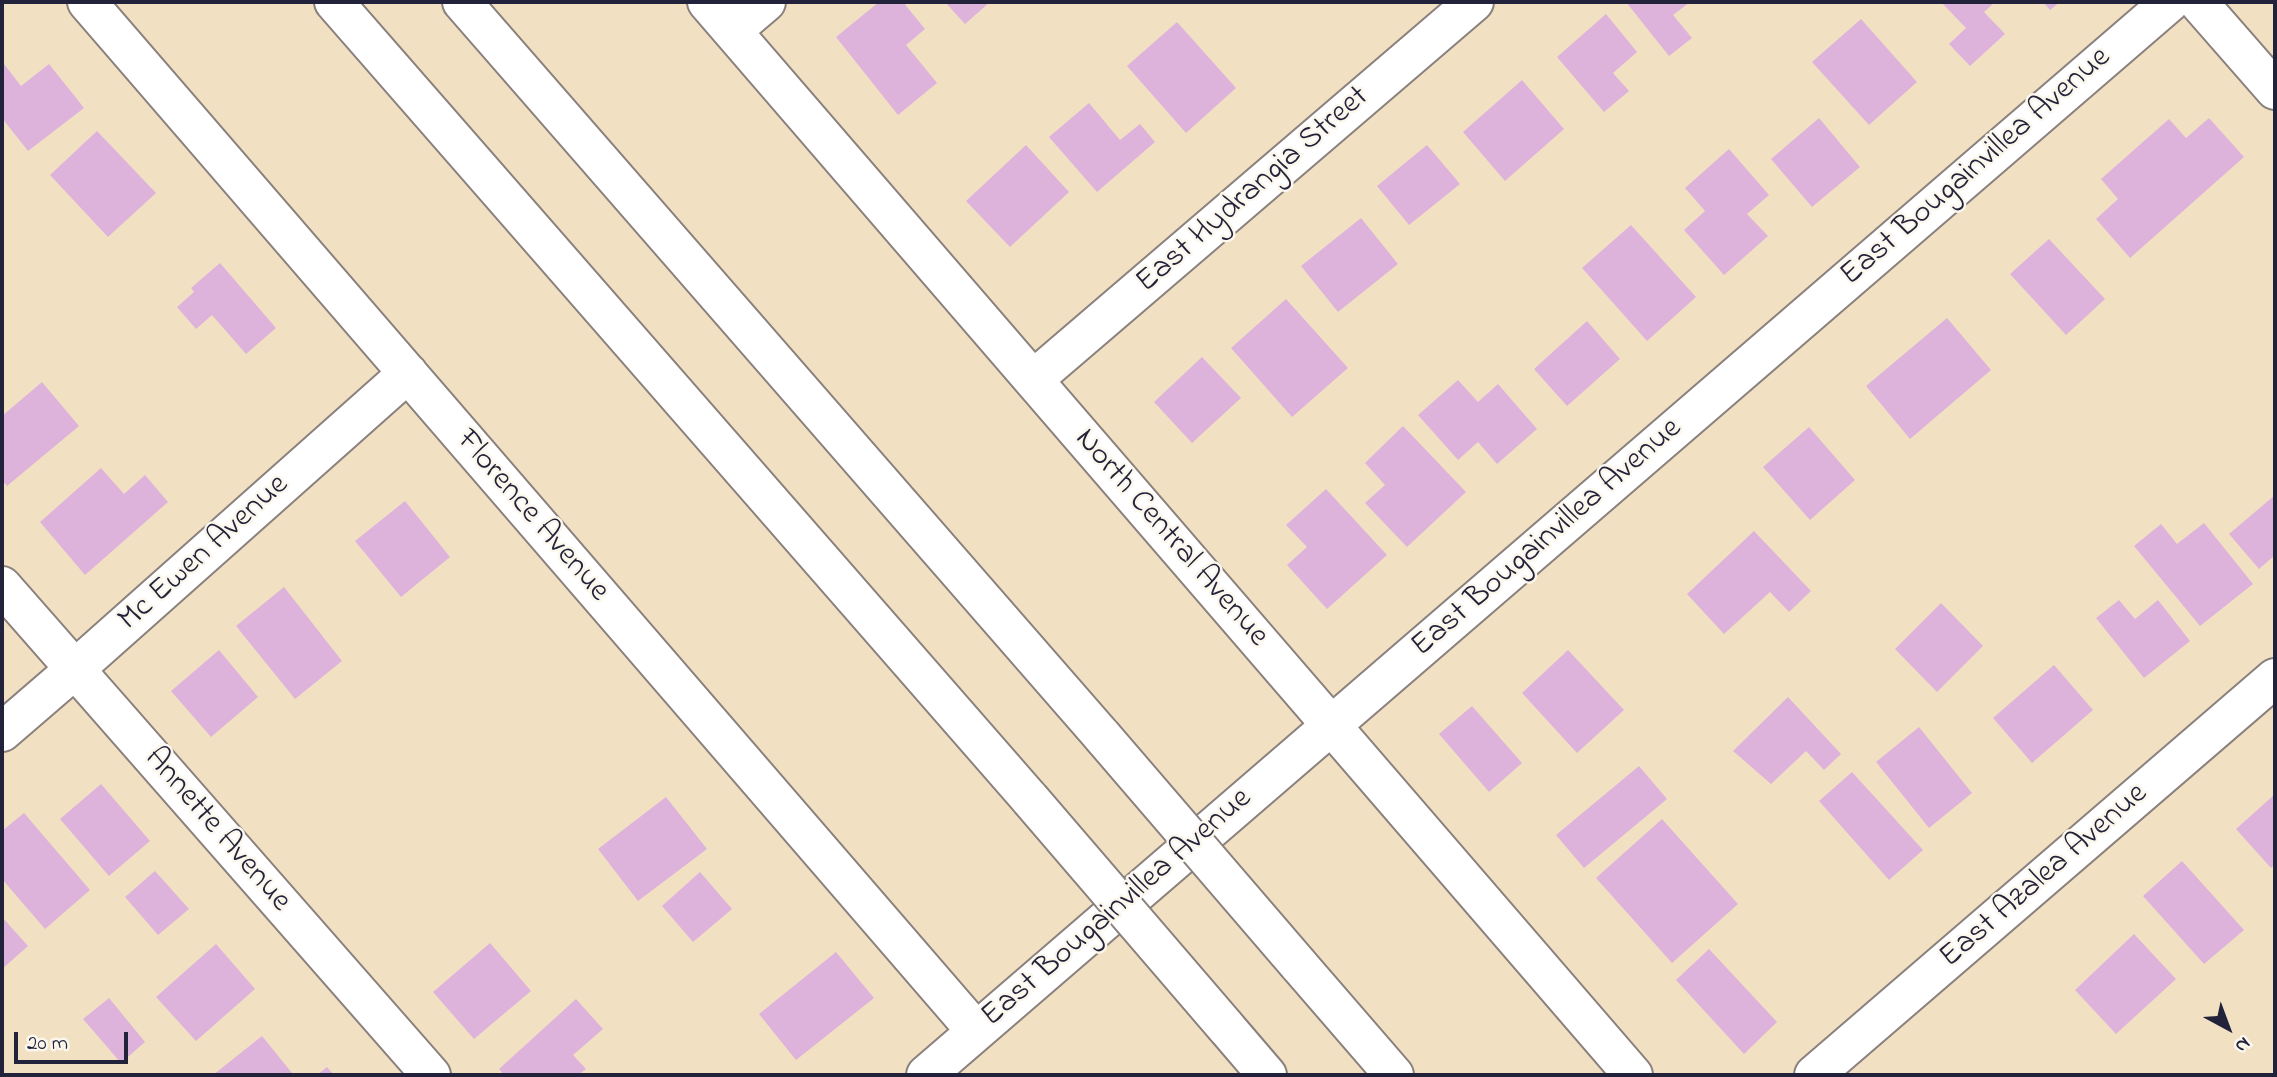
<!DOCTYPE html>
<html>
<head>
<meta charset="utf-8">
<style>
	body { margin:0 }
	#map { position:relative; width:2277px; height:1077px; overflow:hidden; background:#f2e0c2; font-family:"Indie Flower",sans-serif }
	canvas { display:block }
	.frame { position:absolute; inset:0; border:4px solid #22223b; pointer-events:none }
	.north { position:absolute; left:2193px; top:993px; width:70px; height:70px; -webkit-text-stroke:5px #fbf7ec; paint-order:stroke; rotate:139deg; font-size:19px; font-weight:700; line-height:28px; text-align:center; color:#22223b }
	.north::after { content:''; display:block; margin:auto; width:24px; height:32px; background:#22223b; clip-path:polygon(50% 0,100% 100%,50% 72%,0 100%) }
	.scale { position:absolute; left:14px; top:1032px; width:114px; height:32px; box-sizing:border-box; border:4px solid #22223b; border-top:0; padding-left:9px; font-size:21px; line-height:24px; white-space:nowrap; color:#22223b; -webkit-text-stroke:5px #fbf7ec; paint-order:stroke }
</style>
</head>
<body>
<div id="map">
<canvas width="2277" height="1077"></canvas>
<div class="frame"></div>
<div class="north">N</div>
<div class="scale">20 m</div>
</div>
<script>
const ctx = document.querySelector('canvas').getContext('2d');
ctx.lineJoin = 'round';
function paint(path, color) { ctx.fillStyle = color; ctx.fill(path, 'evenodd'); }
function trace(path, color, width, dash) { ctx.strokeStyle = color; ctx.lineWidth = width; ctx.lineCap = dash ? 'butt' : 'round'; ctx.setLineDash(dash || []); ctx.stroke(path); }
function drawText(font, color, halo, rows, align = 'center') {
  ctx.font = font + ' "Indie Flower",sans-serif'; ctx.lineWidth = 5; ctx.setLineDash([]); ctx.textBaseline = 'middle'; ctx.strokeStyle = halo; ctx.fillStyle = color; for (const [text, x, y, turn = 0] of rows) {
    ctx.save(); ctx.translate(x, y); ctx.rotate((+turn || 0) * Math.PI / 180); ctx.textAlign = isNaN(turn) ? turn : align; if (halo) ctx.strokeText(text, 0, 0); ctx.fillText(text, 0, 0); ctx.restore();
  }
}
const building = new Path2D(`
	M879,2h24l22,27 -19,16 31,38 -39,32 -62,-78z
	M945,2h45l-25,22z
	M1626,2h64l-17,13 19,23 -23,18z
	M1941,2h54l-11,10 21,22 -35,32 -21,-22 17,-16z
	M2043,2h17l-10,8z
	M1606,14l31,38 -24,21 16,18 -25,21 -47,-55z
	M1861,19l56,63 -48,43 -57,-63z
	M1177,22l59,66 -50,45 -59,-67z
	M4,64l17,22 28,-22 35,44 -56,43 -26,-33v-52z
	M1522,80l42,49 -59,52 -42,-49z
	M1089,103l31,37 20,-16 15,18 -58,50 -48,-55z
	M1819,118l41,49 -48,40 -41,-48z
	M2209,118l35,39 -114,101 -34,-39 22,-20 -17,-20 68,-60 17,19z
	M97,131l59,62 -48,44 -58,-62z
	M1026,145l43,47 -59,55 -44,-46z
	M1427,145l33,39 -51,41 -32,-39z
	M1729,149l40,46 -22,19 21,22 -44,39 -40,-45 21,-19 -20,-23z
	M1361,218l37,46 -60,48 -37,-46z
	M1631,225l65,72 -49,44 -65,-73z
	M2049,239l56,60 -39,36 -56,-61z
	M220,263l56,65 -30,26 -34,-39 -16,14 -19,-22 17,-15 -3,-4z
	M1286,299l62,69 -56,49 -61,-69z
	M1947,318l44,52 -81,69 -44,-53z
	M1587,321l33,38 -53,47 -33,-37z
	M1202,357l39,41 -49,45 -38,-41z
	M1458,380l20,22 20,-18 39,45 -40,35 -19,-22 -20,18 -40,-45z
	M42,382l37,44 -72,60 -5,-6v-64z
	M1403,426l63,66 -59,55 -42,-44 20,-18 -20,-22z
	M1809,427l46,53 -45,40 -47,-53z
	M101,468l23,26 21,-19 23,27 -83,73 -45,-53z
	M1326,489l61,66 -60,54 -40,-44 20,-18 -21,-22z
	M2275,495v60l-16,14 -30,-35z
	M405,501l45,56 -49,40 -46,-56z
	M2204,523l49,61 -53,42 -66,-80 27,-22 16,20z
	M1754,531l57,60 -22,21 -19,-20 -46,42 -37,-40z
	M284,587l58,74 -47,38 -59,-73z
	M2119,600l16,19 23,-19 32,41 -46,37 -48,-60z
	M1941,603l42,43 -46,46 -42,-43z
	M219,650l39,47 -47,40 -40,-46z
	M1568,650l56,60 -47,43 -55,-60z
	M2054,665l39,45 -61,53 -39,-45z
	M1788,697l53,57 -17,16 -18,-19 -35,33 -38,-33z
	M1472,706l50,57 -33,29 -50,-58z
	M1919,727l53,66 -43,35 -53,-66z
	M1639,766l28,33 -83,69 -28,-33z
	M1852,772l71,78 -34,30 -70,-79z
	M101,784l49,57 -41,35 -49,-57z
	M2275,794v70l-4,4 -35,-39z
	M666,797l41,52 -69,52 -40,-52z
	M24,813l66,77 -45,39 -43,-50v-48z
	M1662,819l76,85 -66,59 -76,-85z
	M2182,861l62,69 -40,34 -61,-68z
	M155,871l34,38 -31,26 -33,-38z
	M700,872l32,37 -39,33 -31,-36z
	M2,917l26,29 -26,23z
	M2134,934l42,45 -60,55 -41,-44z
	M490,943l41,48 -57,48 -41,-47z
	M216,944l39,45 -59,52 -40,-44z
	M1709,949l68,73 -33,32 -68,-74z
	M836,952l38,46 -78,62 -37,-46z
	M109,998l36,44 -24,21 -38,-44z
	M576,999l27,30 -30,26 13,14 -8,6h-74l-5,-6z
	M262,1036l30,37 -2,2h-77z
	M327,1067l7,8h-17z`);
const street = new Path2D(`
	M87,2l889,1029
	M707,2l926,1073
	M2198,2l77,88
	M732,31l34,-29
	M1034,379l440,-377
	M2,586l429,489
	M2,732l72,-62 334,-297
	M1814,1075l461,-397`);
const secondary = new Path2D(`
	M926,1075l1244,-1073`);
const highway = new Path2D(`
	M334,2l696,797
	M462,2l640,734
	M1298,964l96,111
	M1225,1026l42,49`);
const highwayBridge = new Path2D(`
	M1102,736l196,228
	M1030,799l195,227`);
const streetNames = [
	["East Bougainvillea Avenue",1977,168,-41],
	["East Hydrangia Street",1254,191,-41],
	["Florence Avenue",531,517,49],
	["North Central Avenue",1170,539,49],
	["East Bougainvillea Avenue",1548,539,-41],
	["Mc Ewen Avenue",205,554,-42],
	["Annette Avenue",216,831,49],
	["East Azalea Avenue",2045,877,-41],
	["East Bougainvillea Avenue",1118,909,-41]
];
paint(building, '#ddb3dc');
trace(street, '#8a817e', 42);
trace(secondary, '#8a817e', 42);
trace(highway, '#8a817e', 42);
trace(street, '#fff', 38);
trace(secondary, '#fff', 38);
trace(highway, '#fff', 38);
trace(highwayBridge, '#8a817e', 42, []);
trace(highwayBridge, '#fff', 38);
drawText('32px', '#22223b', '#fbf7ec', streetNames);
</script>
</body>
</html>
